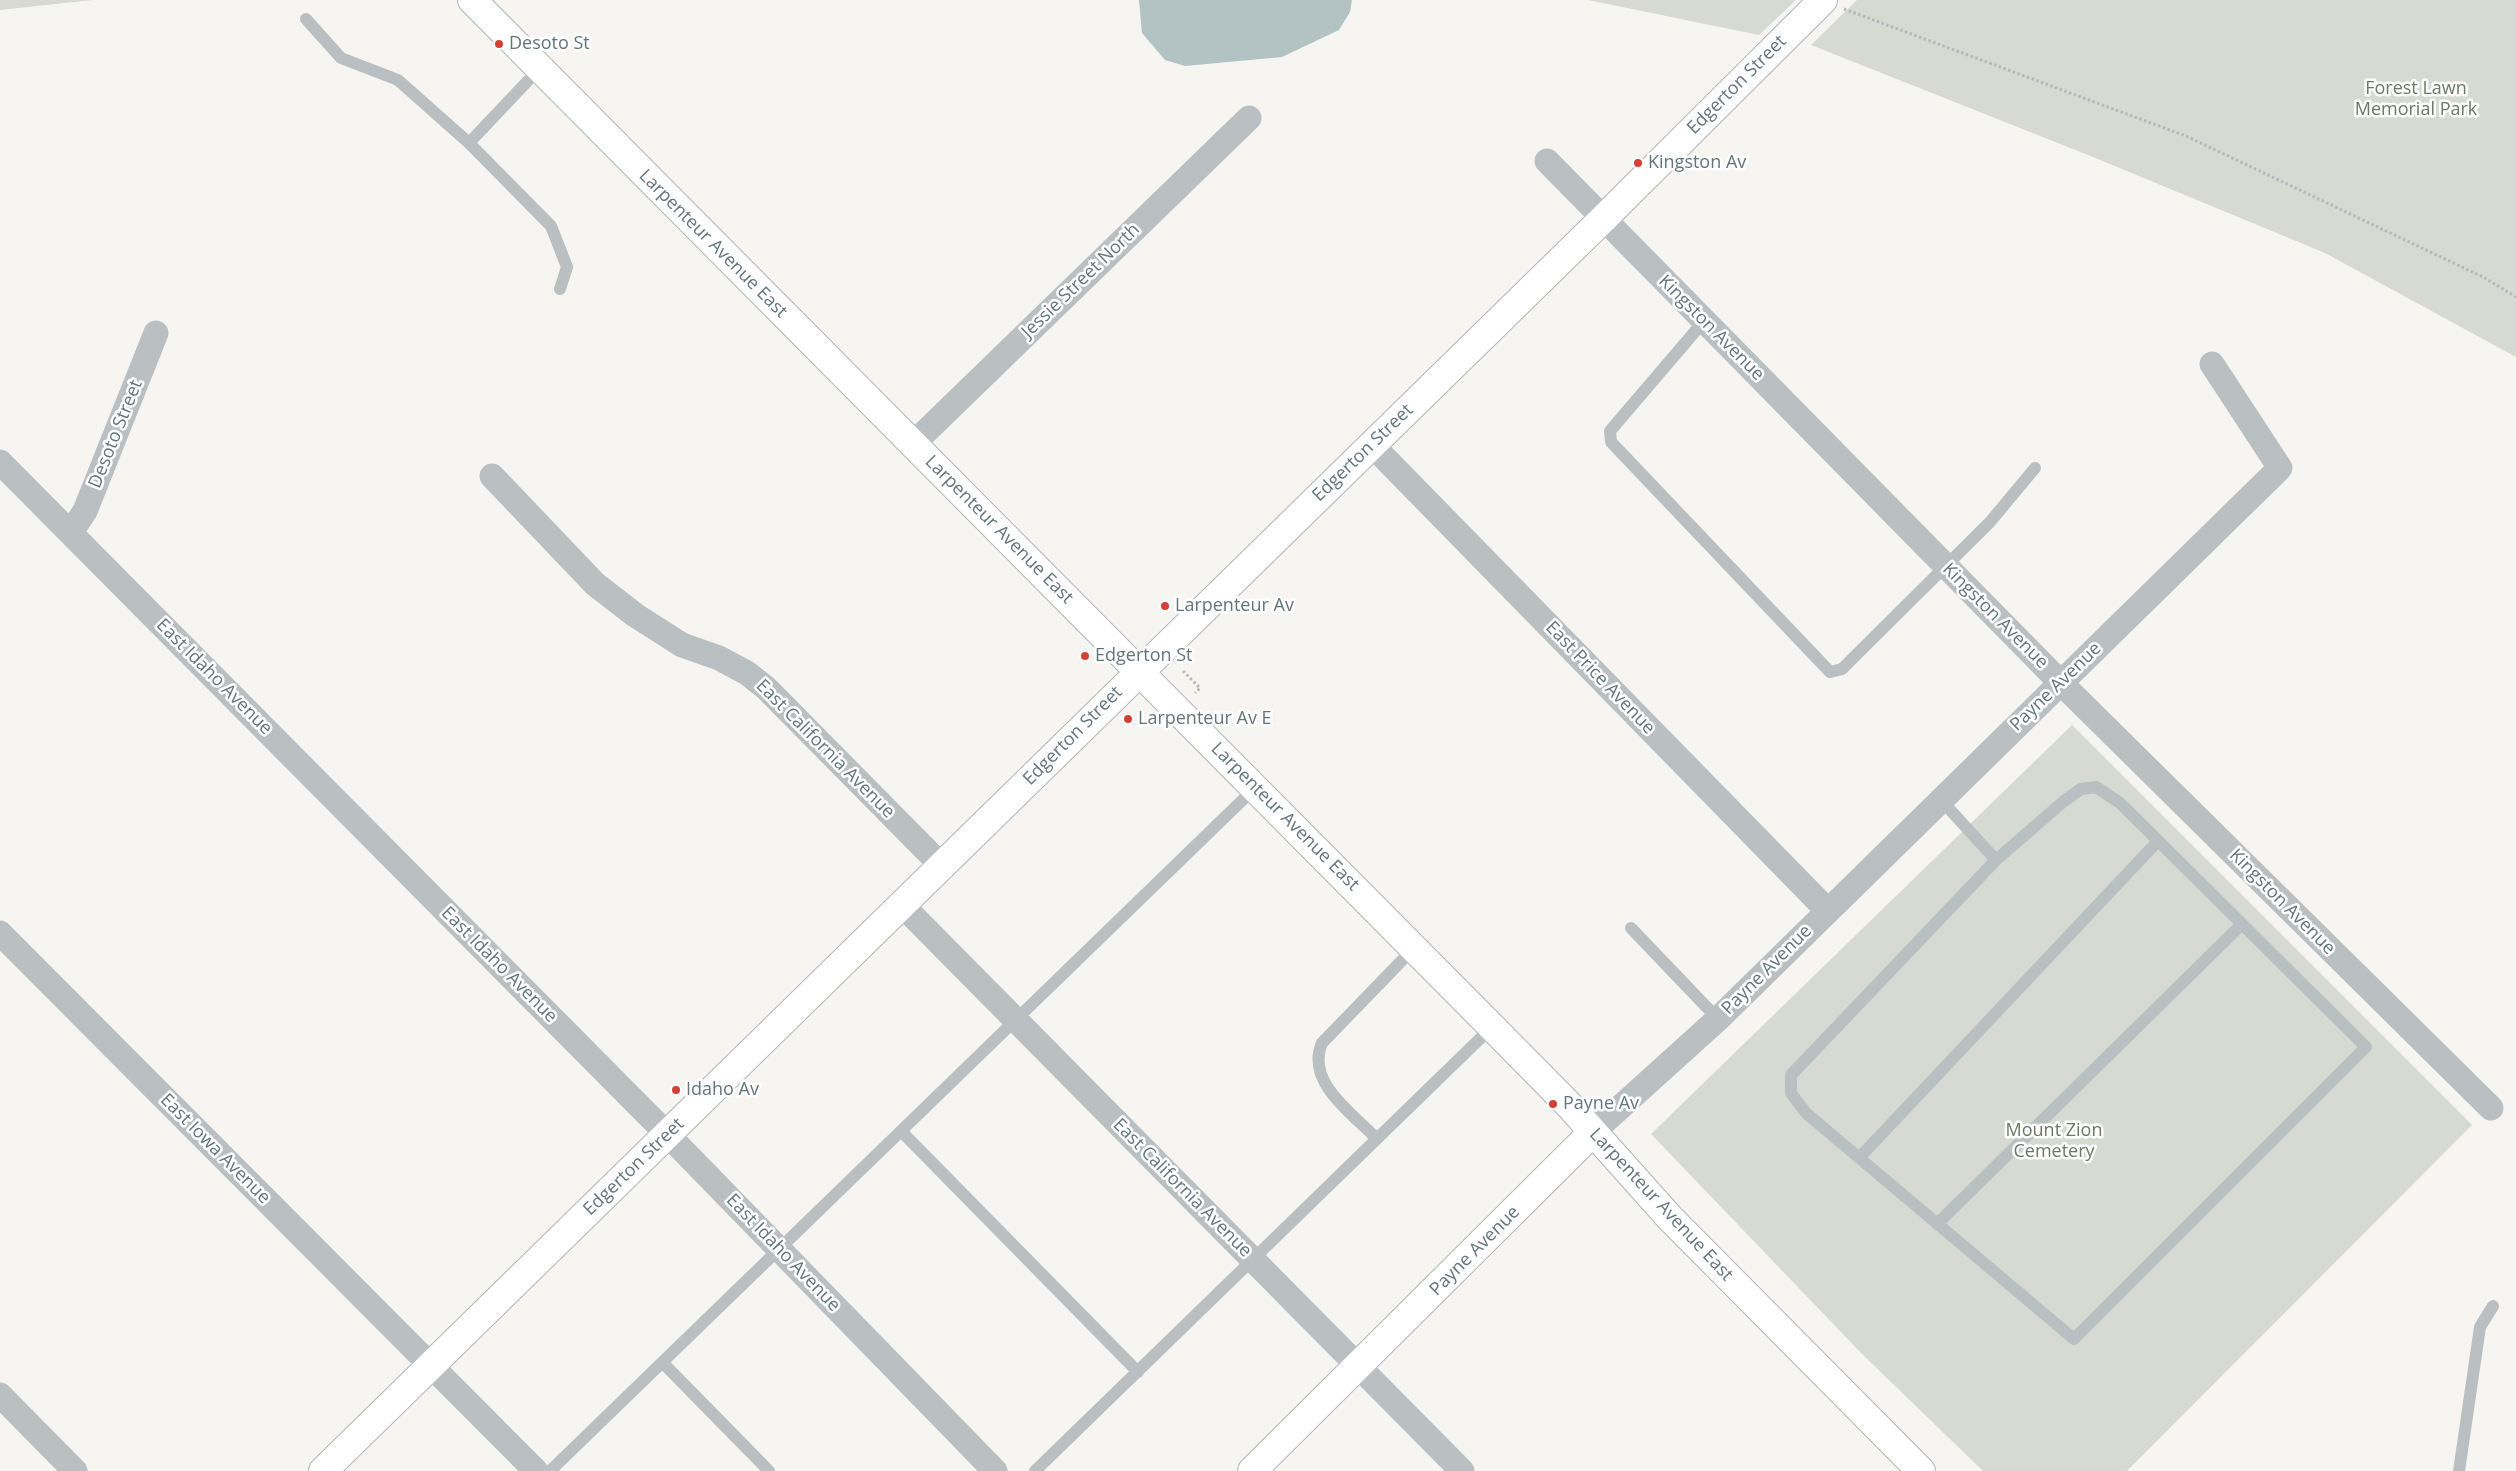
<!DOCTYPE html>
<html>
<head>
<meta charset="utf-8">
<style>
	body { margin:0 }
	canvas { display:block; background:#f6f5f2 }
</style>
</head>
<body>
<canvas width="2516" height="1471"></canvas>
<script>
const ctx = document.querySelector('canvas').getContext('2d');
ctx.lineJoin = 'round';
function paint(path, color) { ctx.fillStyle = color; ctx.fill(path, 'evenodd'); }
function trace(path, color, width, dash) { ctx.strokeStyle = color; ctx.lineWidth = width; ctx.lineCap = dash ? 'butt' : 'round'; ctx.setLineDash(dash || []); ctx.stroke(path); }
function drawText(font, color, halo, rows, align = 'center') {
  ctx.font = font + ' "Open Sans",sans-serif'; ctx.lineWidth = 5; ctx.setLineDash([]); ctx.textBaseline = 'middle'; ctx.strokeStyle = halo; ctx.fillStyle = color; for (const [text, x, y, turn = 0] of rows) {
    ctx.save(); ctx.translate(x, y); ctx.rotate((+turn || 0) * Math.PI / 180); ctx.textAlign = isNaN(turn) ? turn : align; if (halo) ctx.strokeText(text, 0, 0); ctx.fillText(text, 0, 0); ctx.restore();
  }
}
const green = new Path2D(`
	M0,0h93l-93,10z
	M1588,0h208l-37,35z
	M1857,0h659v357l-191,-104 -232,-96 -282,-112z
	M2072,725l400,400 -345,346h-144l-121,-117 -211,-220z`);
const water = new Path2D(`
	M1139,0h213l-2,12 -11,18 -57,27 -97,9 -20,-6 -23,-27z`);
const path = new Path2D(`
	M1844,9l342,127 297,141 33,20
	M1183,671l17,17 -5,5`);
const lane = new Path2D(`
	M306,19l35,39 57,22 71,63 82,83 16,41 -7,22
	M469,143l70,-74
	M1704,321l-94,110 1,11 219,230 12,-3 148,-147 45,-54
	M1941,800l55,60 -205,215v18l15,20 268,226 292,-292 -246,-244 -24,-16 -15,2 -17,12 -68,59
	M1631,928l87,91
	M902,1132l236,240
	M1377,1139c-24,-25 -72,-57 -55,-96l92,-95
	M1859,1158l299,-317
	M1937,1224l305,-300
	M663,1363l106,108
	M550,1471l705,-683
	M1035,1471l457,-444
	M2459,1471l21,-144 13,-21`);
const street = new Path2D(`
	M1547,161l514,522 430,425
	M913,444l336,-326
	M1372,445l455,465
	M0,462l667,672 328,337
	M492,476l103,108 40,31 47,30 37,13 28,15 19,15 176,178
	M71,532l14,-21 71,-178
	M902,905l560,566
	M0,933l536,538
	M1593,1132l125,-113 562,-551 -68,-104
	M0,1395l75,76`);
const secondary = new Path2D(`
	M472,0l1020,1027 77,78 101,113 251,253
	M323,1471l1281,-1253 219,-218
	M1252,1471l341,-339`);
const markers = [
	[499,44,5,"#d34035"],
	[1638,163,5,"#d34035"],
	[1165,606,5,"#d34035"],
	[1085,656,5,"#d34035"],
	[1128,719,5,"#d34035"],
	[676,1090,5,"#d34035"],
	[1553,1104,5,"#d34035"]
];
const poiNames = [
	["Desoto St",509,44],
	["Kingston Av",1648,163],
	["Larpenteur Av",1175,606],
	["Edgerton St",1095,656],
	["Larpenteur Av E",1138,719],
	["Idaho Av",686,1090],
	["Payne Av",1563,1104]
];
const streetNames = [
	["Edgerton Street",1737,85,-45],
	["Larpenteur Avenue East",713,244,45],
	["Jessie Street North",1081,281,-44],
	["Kingston Avenue",1711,328,45],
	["Desoto Street",116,434,-68],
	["Edgerton Street",1363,453,-44],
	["Larpenteur Avenue East",999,530,45],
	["Kingston Avenue",1995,616,45],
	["East Idaho Avenue",214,677,45],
	["East Price Avenue",1600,678,46],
	["Payne Avenue",2056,687,-44],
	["Edgerton Street",1073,736,-45],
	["East California Avenue",825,749,45],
	["Larpenteur Avenue East",1285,817,45],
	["Kingston Avenue",2282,902,45],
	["East Idaho Avenue",499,965,45],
	["Payne Avenue",1767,970,-45],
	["East Iowa Avenue",215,1149,45],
	["Edgerton Street",634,1167,-44],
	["East California Avenue",1182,1188,45],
	["Larpenteur Avenue East",1661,1205,47],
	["Payne Avenue",1475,1251,-45],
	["East Idaho Avenue",783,1253,46]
];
const parkNames = [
	["Forest Lawn",2416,89],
	["Memorial Park",2416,110],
	["Mount Zion",2054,1131],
	["Cemetery",2054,1152]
];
paint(green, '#d6dad2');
paint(water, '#b3c2c3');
trace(secondary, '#afb6b9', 30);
trace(path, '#b5b9bb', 3, [2.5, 2.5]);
trace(lane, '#bac0c2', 12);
trace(street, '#bac0c2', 25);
trace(secondary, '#fff', 28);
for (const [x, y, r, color] of markers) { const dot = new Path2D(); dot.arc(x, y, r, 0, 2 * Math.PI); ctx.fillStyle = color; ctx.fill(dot); trace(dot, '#fff', 2); }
drawText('18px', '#63757b', '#fff', poiNames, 'left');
drawText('18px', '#63757b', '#fff', streetNames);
drawText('18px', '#6c7965', '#fff', parkNames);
</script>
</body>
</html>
